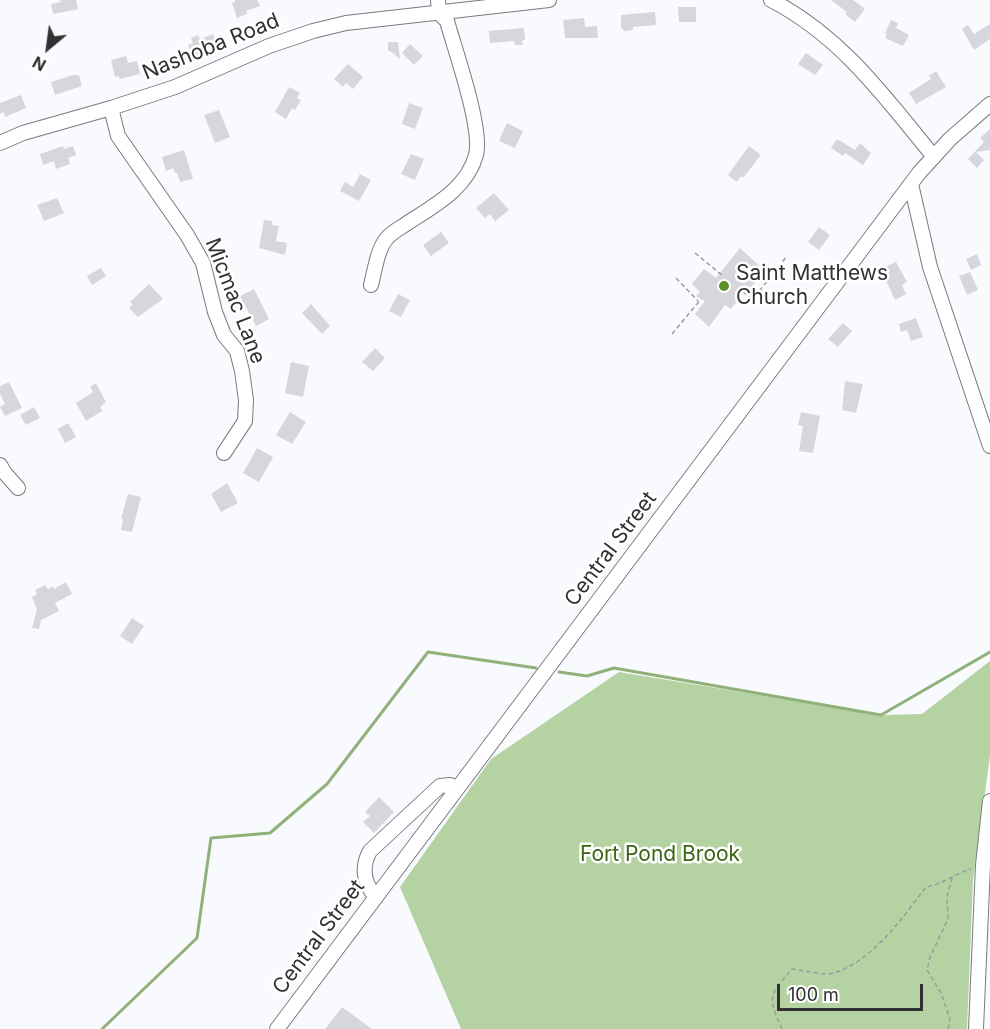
<!DOCTYPE html>
<html>
<head>
<meta charset="utf-8">
<style>
	body { margin:0 }
	#map { position:relative; width:990px; height:1029px; overflow:hidden; background:#f9fafe; font-family:Inter,sans-serif }
	canvas { display:block }
	.north { position:absolute; left:18px; top:18px; width:60px; height:60px; -webkit-text-stroke:4px #fff; paint-order:stroke; rotate:209deg; font-size:16px; font-weight:700; line-height:24px; text-align:center; color:#313133 }
	.north::after { content:''; display:block; margin:auto; width:21px; height:27px; background:#313133; clip-path:polygon(50% 0,100% 100%,50% 72%,0 100%) }
	.scale { position:absolute; left:777px; top:984px; width:146px; height:27px; box-sizing:border-box; border:3px solid #313133; border-top:0; padding-left:8px; font-size:18px; line-height:21px; white-space:nowrap; color:#313133; -webkit-text-stroke:4px #fff; paint-order:stroke }
</style>
</head>
<body>
<div id="map">
<canvas width="990" height="1029"></canvas>
<div class="north">N</div>
<div class="scale">100 m</div>
</div>
<script>
const ctx = document.querySelector('canvas').getContext('2d');
ctx.lineJoin = 'round';
function paint(path, color) { ctx.fillStyle = color; ctx.fill(path, 'evenodd'); }
function trace(path, color, width, dash) { ctx.strokeStyle = color; ctx.lineWidth = width; ctx.lineCap = dash ? 'butt' : 'round'; ctx.setLineDash(dash || []); ctx.stroke(path); }
function drawText(font, color, halo, rows, align = 'center') {
  ctx.font = font + ' Inter,sans-serif'; ctx.lineWidth = 5; ctx.setLineDash([]); ctx.textBaseline = 'middle'; ctx.strokeStyle = halo; ctx.fillStyle = color; for (const [text, x, y, turn = 0] of rows) {
    ctx.save(); ctx.translate(x, y); ctx.rotate((+turn || 0) * Math.PI / 180); ctx.textAlign = isNaN(turn) ? turn : align; if (halo) ctx.strokeText(text, 0, 0); ctx.fillText(text, 0, 0); ctx.restore();
  }
}
const green = new Path2D(`
	M990,661v95l-17,124 -6,149h-506l-61,-142 91,-128 128,-87 262,43 41,-1z`);
const stream = new Path2D(`
	M559,672l28,4 27,-8 267,47 109,-63
	M102,1029l95,-91 14,-100 59,-5 57,-49 101,-132 108,16`);
const building = new Path2D(`
	M60,0h16l2,9 -25,5 -2,-10 10,-2z
	M235,0h22l3,6 -14,5 1,3 -10,4 -5,-15 3,-1z
	M831,0h22l12,9 -10,13 -10,-8 2,-2z
	M678,7h18v15h-17z
	M655,12l1,13 -23,2v3l-9,1 -3,-4v-12z
	M584,18l1,9 12,-1 1,12h-33l-2,-18z
	M891,20l7,3 -2,5 13,7 -6,11 -18,-8 2,-4 -2,-1z
	M990,24v15l-16,11 -12,-21 6,-4 6,9z
	M524,28l1,12h-3l1,5h-8l-1,-4 -24,2 -1,-12z
	M213,34l4,10 -11,4 1,3 -15,5 -4,-11 5,-2 -2,-5 7,-3 2,4z
	M388,42h10l2,17 -10,-8h-2z
	M410,44l13,12 -9,9 -12,-12z
	M806,53l17,12 -8,10 -17,-11z
	M126,56l2,7 9,-2 3,13 -20,5 -1,-3 -4,1 -4,-17z
	M348,64l15,13 -10,12 -7,-6 -3,4 -9,-8z
	M936,71l10,16 -30,17 -7,-11 22,-14 -2,-3z
	M73,75h6l3,11 -27,9 -4,-13z
	M289,87l11,6 -3,5 4,2 -6,10 -3,-2 -6,11 -11,-7z
	M21,95l5,13 -21,9 -1,-5 -4,2v-11z
	M409,103l14,5 -8,21 -13,-5z
	M219,110l11,27 -15,6 -11,-28z
	M507,123l16,8 -8,17 -16,-7z
	M990,129v21l-14,2 8,8 -7,8 -9,-9 16,-17 -4,-4z
	M836,140h3l16,10 5,-7 11,10 -8,12 -18,-12 -2,3 -12,-8z
	M63,146l1,3 9,-3 3,9 -8,3 2,6 -14,5 -2,-8 -11,4 -3,-11z
	M749,146l12,9 -18,23 -2,-2 -4,6 -9,-7z
	M184,150l9,29 -13,3 -3,-9h-2l-2,-5 -7,3 -4,-14z
	M411,154l13,5 -9,21 -14,-6z
	M360,174l11,6 -12,21 -19,-10 5,-9 8,5z
	M494,193l15,17 -14,11 -5,-7 -5,4 -9,-10z
	M57,198l7,15 -20,8 -7,-16z
	M264,220l8,1v4l7,1 -3,15 11,2 -2,12 -26,-7z
	M819,227l11,8 -11,15 -11,-8z
	M441,232l8,11 -18,13 -8,-11z
	M740,248l25,23 -16,19 -2,-2 -16,21 -6,-4 -16,22 -14,-13 10,-13 -9,-5 4,-4 -8,-8 12,-15 12,9z
	M977,254l4,11 -10,5 -5,-11z
	M896,262l11,20 -5,3 4,9 -11,6 -13,-28 4,-2 -1,-3z
	M101,268l5,8 -14,9 -5,-9z
	M970,272l8,18 -11,5 -8,-19z
	M149,284l14,15 -25,18 -9,-9 4,-4 -3,-2z
	M254,289l15,30 -13,7 -16,-30z
	M398,294l12,6 -9,17 -12,-6z
	M311,304l19,22 -8,8 -20,-21z
	M916,318l7,19 -12,4 -4,-11 -6,2 -2,-8z
	M843,323l9,8 -14,16 -10,-8z
	M375,348l10,10 -12,13 -11,-9z
	M291,362l18,4 -6,31 -18,-4z
	M845,381l18,3 -7,29 -14,-3z
	M9,382l13,26 -17,8 -5,-9 5,-3 -5,-10v-8z
	M96,383l10,19 -6,5 2,4 -16,10 -10,-18 17,-11 -3,-5z
	M34,407l6,11 -14,7 -6,-10z
	M290,412l16,10 -14,22 -16,-9z
	M801,412l19,4 -7,37 -14,-2 4,-25 -5,-1z
	M68,423l8,14 -11,6 -7,-14z
	M257,448l16,9 -14,25 -16,-9z
	M227,483l11,20 -17,9 -10,-18z
	M128,494l13,3 -9,35 -11,-2 2,-11h-2z
	M66,582l6,12 -17,9 4,8 -18,9 -2,9 -7,-1 5,-19 -5,-12 5,-3 -2,-4 10,-5 3,4 5,-3 1,3z
	M132,618l12,8 -12,18 -12,-8z
	M379,797l15,15 -20,21 -11,-11 7,-6 -5,-4z
	M342,1007l30,22h-47z`);
const path = new Path2D(`
	M695,253l28,23
	M676,278l22,23
	M743,292l10,7 34,-43
	M672,334l29,-35
	M782,1029c-15,-34 -13,-33 10,-60 11,1 33,7 42,4 40,-13 68,-55 92,-86 15,-2 29,-13 45,-18
	M948,1029l2,-10 -9,-26 -14,-23 3,-13 18,-38 -1,-23 6,-21`);
const minor = new Path2D(`
	M771,0c70,36 114,97 163,157
	M111,108l7,28 69,99 16,28 12,49 9,23 13,16 5,20 4,29 -1,21 -21,32
	M0,143l23,-10 88,-25 64,-21 94,-41 44,-15 33,-8 203,-23
	M911,184l19,83 60,179
	M371,285c4,-15 6,-35 16,-47 5,-6 13,-10 19,-14 27,-18 61,-35 70,-69 7,-26 -21,-105 -29,-134l-8,-8 -1,-13
	M0,465l4,7 14,16
	M375,896c-11,-13 -14,-29 -5,-45l70,-65 10,-1 6,3
	M277,1029l642,-856 31,-34 40,-35
	M976,1029l7,-164 7,-64`);
const markers = [
	[724,286,6,"#5b912b"]
];
const streetNames = [
	["Nashoba Road",211,47,-22],
	["Micmac Lane",235,301,69],
	["Central Street",611,549,-53],
	["Central Street",319,937,-53]
];
const poiNames = [
	["Saint Matthews",736,274],
	["Church",736,298]
];
const parkNames = [
	["Fort Pond Brook",660,855]
];
paint(green, '#b5d3a2');
trace(stream, '#90b27a', 3);
paint(building, '#d6d7dd');
trace(minor, '#797a7f', 16);
trace(path, '#9b9b9e', 1.5, [4.5, 3]);
trace(minor, '#fff', 14);
for (const [x, y, r, color] of markers) { const dot = new Path2D(); dot.arc(x, y, r, 0, 2 * Math.PI); ctx.fillStyle = color; ctx.fill(dot); trace(dot, '#fff', 2); }
drawText('21px', '#313133', '#fff', streetNames);
drawText('21px', '#313133', '#fff', poiNames, 'left');
drawText('21px', '#3b6413', '#fff', parkNames);
</script>
</body>
</html>
